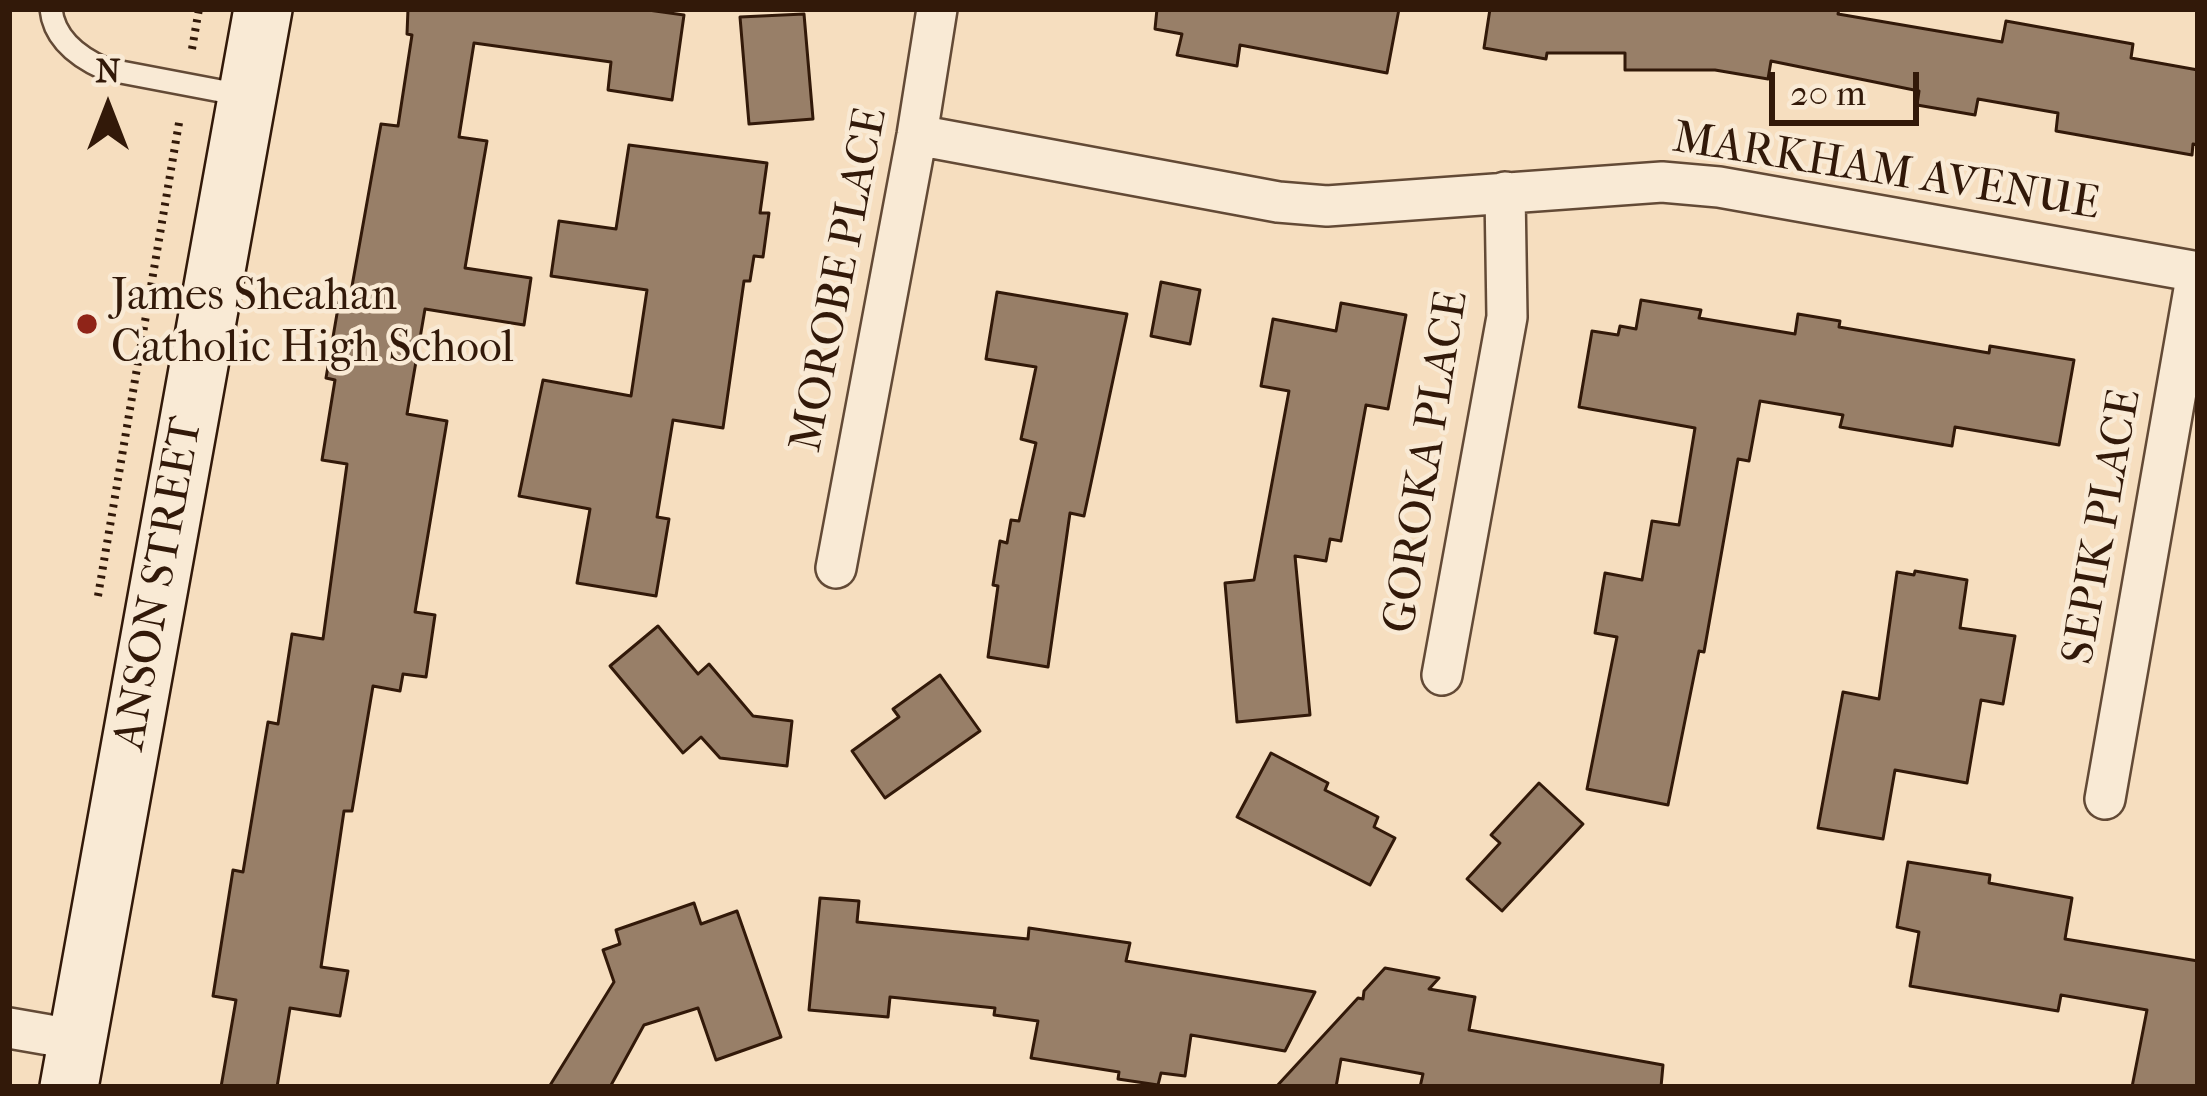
<!DOCTYPE html>
<html>
<head>
<meta charset="utf-8">
<style>
	body { margin:0 }
	#map { position:relative; width:2207px; height:1096px; overflow:hidden; background:#f6debf; font-family:"IM FELL French Canon",serif }
	canvas { display:block }
	.frame { position:absolute; inset:0; border:12px solid #321909; pointer-events:none }
	.north { position:absolute; left:48px; top:48px; width:120px; height:120px; -webkit-text-stroke:9px #f9ead5; paint-order:stroke; rotate:0deg; font-size:33px; font-weight:700; line-height:48px; text-align:center; color:#321909 }
	.north::after { content:''; display:block; margin:auto; width:42px; height:54px; background:#321909; clip-path:polygon(50% 0,100% 100%,50% 72%,0 100%) }
	.scale { position:absolute; left:1769px; top:72px; width:150px; height:54px; box-sizing:border-box; border:6px solid #321909; border-top:0; padding-left:15px; font-size:36px; line-height:42px; white-space:nowrap; color:#321909; -webkit-text-stroke:9px #f9ead5; paint-order:stroke }
</style>
</head>
<body>
<div id="map">
<canvas width="2207" height="1096"></canvas>
<div class="frame"></div>
<div class="north">N</div>
<div class="scale">20 m</div>
</div>
<script>
const ctx = document.querySelector('canvas').getContext('2d');
ctx.lineJoin = 'round';
function paint(path, color) { ctx.fillStyle = color; ctx.fill(path, 'evenodd'); }
function trace(path, color, width, dash) { ctx.strokeStyle = color; ctx.lineWidth = width; ctx.lineCap = dash ? 'butt' : 'round'; ctx.setLineDash(dash || []); ctx.stroke(path); }
function drawText(font, color, halo, rows, align = 'center') {
  ctx.font = font + ' "IM FELL French Canon",serif'; ctx.lineWidth = 9; ctx.setLineDash([]); ctx.textBaseline = 'middle'; ctx.strokeStyle = halo; ctx.fillStyle = color; for (const [text, x, y, turn = 0] of rows) {
    ctx.save(); ctx.translate(x, y); ctx.rotate((+turn || 0) * Math.PI / 180); ctx.textAlign = isNaN(turn) ? turn : align; if (halo) ctx.strokeText(text, 0, 0); ctx.fillText(text, 0, 0); ctx.restore();
  }
}
const building = new Path2D(`
	M408,9h233l43,6 -12,85 -64,-10 3,-28 -137,-19 -15,94 28,4 -22,127 66,10 -7,47 -99,-16 -18,105 40,7 -32,191 20,3 -9,62 -23,-3 -3,17 -27,-5 -21,125h-8l-23,156 27,4 -8,45 -50,-8 -13,79h-56l15,-87 -23,-4 20,-126 10,2 25,-150 10,2 14,-90 31,5 24,-175 -25,-4 13,-80 -9,-2 13,-76 10,1 32,-179 17,2 14,-91 -5,-1z
	M1157,9h242l-12,64 -147,-28 -3,21 -60,-11 5,-21 -27,-5z
	M1490,9h349l-1,5 164,28 4,-21 127,23 -2,14 67,12v75l-5,-1 -1,11 -136,-24 2,-18 -80,-14 -3,16 -58,-10 2,-14 -148,-30 -3,18 -53,-9h-90v-17h-78l-1,6 -62,-11z
	M804,14l9,105 -64,5 -9,-107z
	M629,145l138,18 -7,50h9l-6,44 -9,-1 -4,25h-6l-21,147 -50,-8 -16,97 12,2 -13,77 -79,-13 13,-74 -71,-13 24,-116 88,16 16,-106 -96,-14 8,-55 57,8z
	M1161,282l39,8 -10,54 -39,-8z
	M997,292l130,22 -43,202 -14,-3 -22,154 -60,-10 10,-71 -5,-1 7,-44 7,2 4,-23 8,1 17,-78 -15,-4 15,-72 -50,-8z
	M1641,300l60,10 -2,8 96,16 3,-20 42,7 -1,6 150,26 1,-7 84,14 -15,85 -104,-18 -3,19 -112,-19 3,-12 -83,-14 -11,60 -11,-2 -34,193 -5,-1 -31,154 -81,-16 30,-152 -22,-4 10,-60 37,7 10,-59 27,4 16,-97 -116,-21 13,-76 26,4 2,-9 16,3z
	M1341,303l65,12 -18,94 -22,-4 -25,136 -11,-2 -4,22 -31,-5 15,159 -73,7 -12,-139 29,-3 35,-189 -28,-5 12,-67 63,12z
	M1915,571l52,9 -7,48 55,8 -12,68 -22,-4 -14,83 -72,-13 -12,69 -65,-11 25,-136 36,7 18,-127 17,3z
	M658,626l40,48 11,-10 44,52 39,5 -5,45 -67,-8 -19,-21 -18,16 -73,-87z
	M940,675l40,56 -95,67 -33,-47 47,-34 -6,-8z
	M1271,753l57,30 -3,7 53,27 -4,10 21,11 -25,47 -133,-68z
	M1539,783l44,41 -81,87 -35,-32 33,-36 -9,-8z
	M1908,862l82,13 -1,8 83,15 -7,41 133,22v126h-66l15,-77 -86,-15 -3,16 -148,-25 9,-54 -22,-5z
	M820,898l39,3 -2,21 171,17 1,-11 101,15 -4,18 189,31 -30,59 -94,-16 -6,41 -24,-3 -3,12 -40,-6 1,-7 -88,-14 7,-37 -44,-6 1,-7 -105,-11 -2,20 -79,-7z
	M694,903l7,21 36,-13 44,126 -65,23 -18,-52 -54,17 -34,62h-61l65,-105 -11,-32 17,-6 -4,-14z
	M1385,968l54,10 -10,11 46,8 -6,33 194,35 -2,22h-241l3,-13 -82,-15 -5,28h-60l82,-89 5,1 1,-8z`);
const path = new Path2D(`
	M192,49l7,-40
	M98,596l82,-479`);
const lane = new Path2D(`
	M51,9c3,30 27,48 54,60l142,27`);
const street = new Path2D(`
	M917,135l361,67 49,4 335,-24 57,5 479,85
	M836,568l81,-433 20,-126
	M1442,675l65,-358 -2,-125
	M2105,799l92,-527
	M9,1028l69,12`);
const secondary = new Path2D(`
	M69,1087l194,-1078`);
const markers = [
	[87,324,12,"#8f2418"]
];
const streetNames = [
	["MARKHAM AVENUE",1886,173,9],
	["MOROBE PLACE",841,280,-79],
	["GOROKA PLACE",1428,462,-81],
	["SEPIK PLACE",2104,527,-80],
	["ANSON STREET",160,584,-80]
];
const poiNames = [
	["James Sheahan",111,298],
	["Catholic High School",111,350]
];
paint(building, '#987f68');
trace(building, '#321909', 3);
trace(lane, '#634a36', 26);
trace(street, '#634a36', 44);
trace(secondary, '#321909', 62);
trace(path, '#321909', 8, [3, 6]);
trace(lane, '#f9ead5', 21);
trace(street, '#f9ead5', 39);
trace(secondary, '#f9ead5', 57);
for (const [x, y, r, color] of markers) { const dot = new Path2D(); dot.arc(x, y, r, 0, 2 * Math.PI); ctx.fillStyle = color; ctx.fill(dot); trace(dot, '#f9ead5', 4.5); }
drawText('45px', '#321909', '#f9ead5', streetNames);
drawText('45px', '#321909', '#f9ead5', poiNames, 'left');
</script>
</body>
</html>
